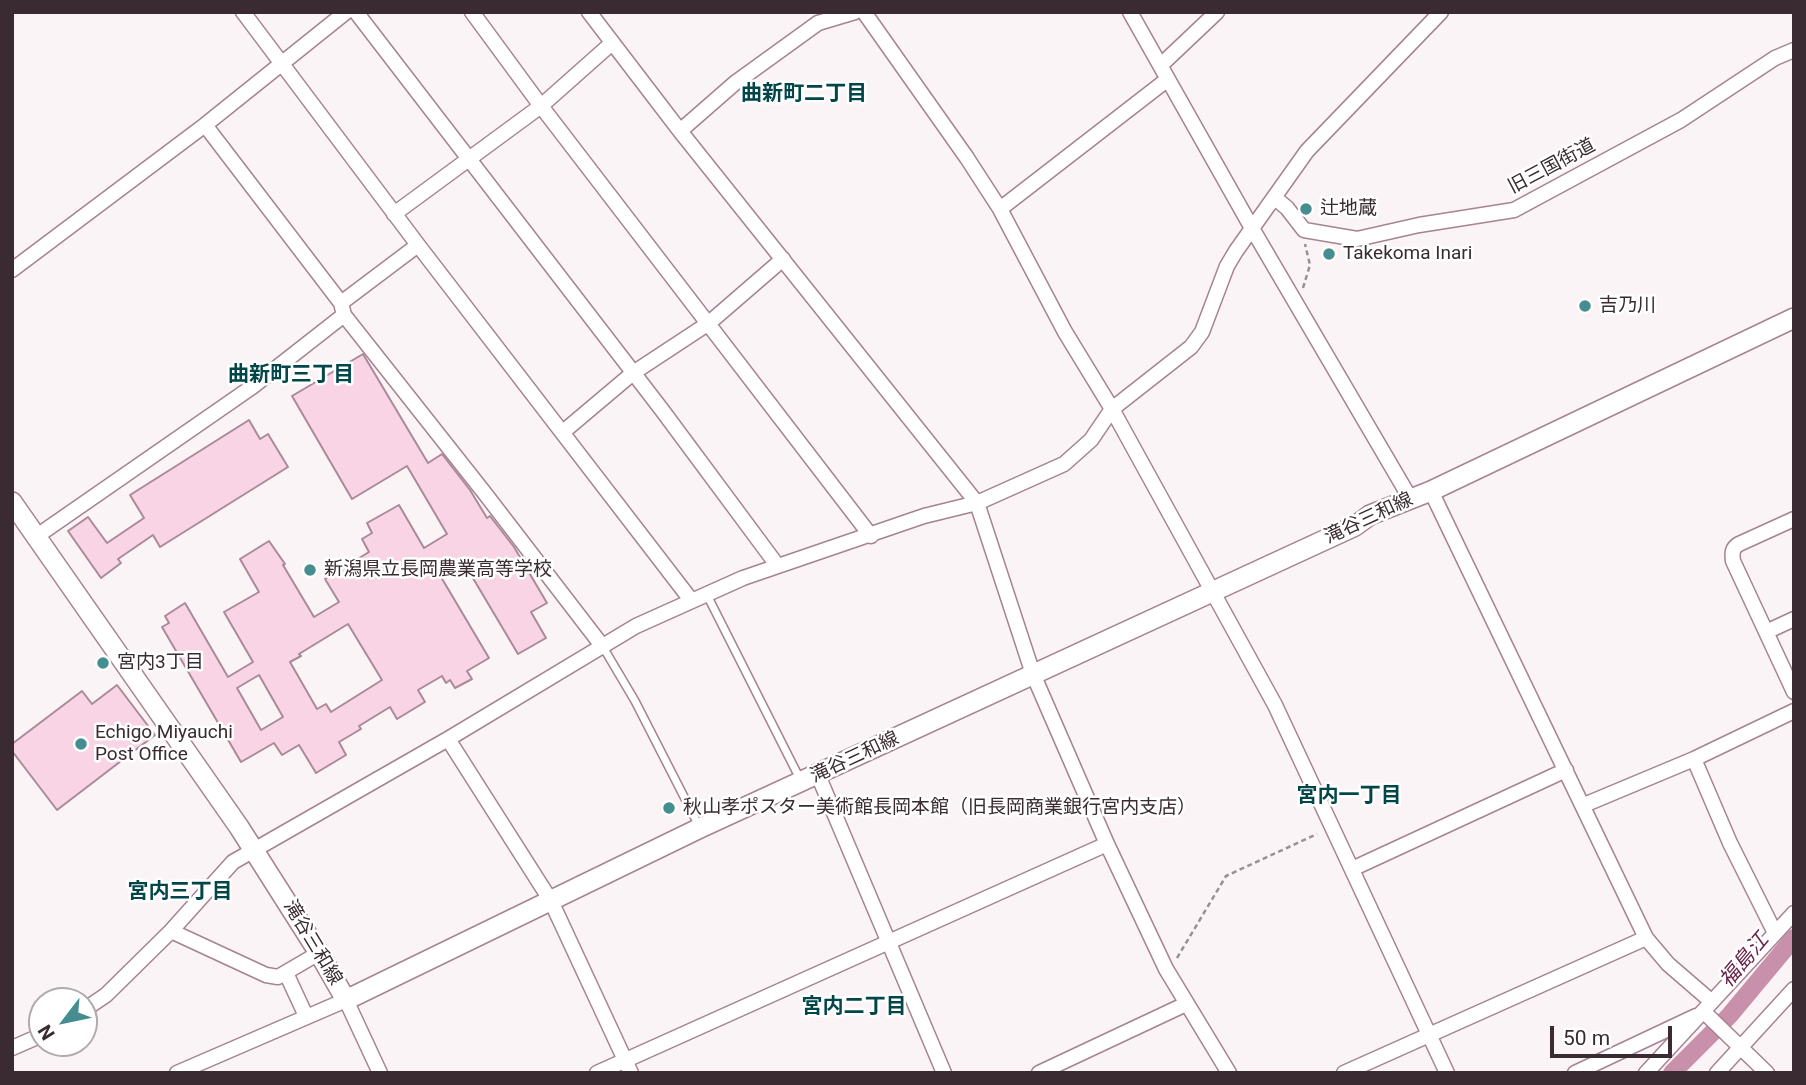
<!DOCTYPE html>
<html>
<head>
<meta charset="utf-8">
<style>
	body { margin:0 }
	#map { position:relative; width:1806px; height:1085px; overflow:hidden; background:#fbf4f7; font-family:Roboto,sans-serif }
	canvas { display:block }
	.frame { position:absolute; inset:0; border:14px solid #392b31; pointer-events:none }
	.north { position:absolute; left:28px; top:987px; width:70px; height:70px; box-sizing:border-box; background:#fff; border:2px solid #b0aaad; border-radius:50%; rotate:238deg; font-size:19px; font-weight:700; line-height:28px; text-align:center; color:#392b31 }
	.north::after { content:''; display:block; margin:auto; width:24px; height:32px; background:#458d90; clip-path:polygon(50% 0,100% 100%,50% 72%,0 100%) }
	.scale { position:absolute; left:1550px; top:1026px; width:122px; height:32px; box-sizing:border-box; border:4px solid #392b31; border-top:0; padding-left:9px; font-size:21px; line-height:24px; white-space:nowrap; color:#392b31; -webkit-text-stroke:5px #fff; paint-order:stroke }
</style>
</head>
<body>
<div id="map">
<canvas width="1806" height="1085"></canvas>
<div class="frame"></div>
<div class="north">N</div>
<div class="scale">50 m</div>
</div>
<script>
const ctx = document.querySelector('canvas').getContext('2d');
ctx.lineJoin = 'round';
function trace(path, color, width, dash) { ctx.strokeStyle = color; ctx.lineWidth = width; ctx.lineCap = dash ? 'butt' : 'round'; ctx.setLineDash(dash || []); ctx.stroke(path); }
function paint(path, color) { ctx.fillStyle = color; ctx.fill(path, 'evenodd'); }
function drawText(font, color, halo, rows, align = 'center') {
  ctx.font = font + ' Roboto,"Noto Sans JP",sans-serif'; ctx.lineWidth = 5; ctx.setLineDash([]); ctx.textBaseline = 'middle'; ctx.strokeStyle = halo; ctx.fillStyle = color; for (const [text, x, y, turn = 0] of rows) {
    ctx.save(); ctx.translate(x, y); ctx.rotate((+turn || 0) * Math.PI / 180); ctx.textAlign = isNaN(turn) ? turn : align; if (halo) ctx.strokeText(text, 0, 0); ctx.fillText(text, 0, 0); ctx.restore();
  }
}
const canal = new Path2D(`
	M1672,1073l57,-57 65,-78`);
const building = new Path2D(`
	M363,354l65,109 14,-9 28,36 17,28 3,-2 24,31 33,56 -16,9 15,26 -28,16 -54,-91 -23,14 48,81 -22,13 5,8 -17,9 -5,-8 -4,3 -4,-7 -24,14 7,12 -28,17 -7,-12 -31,19 2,3 -22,13 7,13 -30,18 -17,-28 -17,10 -8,-12 -33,19 -79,-135 7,-4 -4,-7 20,-13 43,74 25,-15 -29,-50 35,-20 -19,-33 29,-18 16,23 -2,1 31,52 25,-15 -14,-23 44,-27 -7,-13 10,-6 -5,-10 32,-18 25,43 23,-14 -40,-68 -55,33 -60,-103zM348,624l34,56 -51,32 -5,-8 -9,5 -27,-47 11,-6 -2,-2zM259,675l24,42 -22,13 -24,-42z
	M249,420l11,19 8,-5 20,33 -128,80 -7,-12 -35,24 3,4 -20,15 -33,-47 20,-14 19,26 37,-25 -14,-23z
	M117,685l38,50 -98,75 -45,-59v-7l70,-53 10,13z`);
const path = new Path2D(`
	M1303,288l7,-23 -5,-21
	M1177,958l49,-82 91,-42`);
const service = new Path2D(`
	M707,595l93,184
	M603,647l32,54 65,127`);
const minor = new Path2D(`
	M243,12l175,233 273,355
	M356,12l306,398 115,155
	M472,12l69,94 330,430
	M589,12l91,119 297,372 56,171 74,170 59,125 63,104
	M864,12l103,146 33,51 65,123 47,77 163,296 172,368
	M1130,12l123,218 157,268
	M1161,65l56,-53
	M205,125l136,178 3,12 139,176 120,156
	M680,131l55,-48 83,-60 37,-11
	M1275,198l12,10 17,22 53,9 62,-14 95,-15 167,-90 94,-62 19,-8
	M1000,209l168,-130
	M394,214l147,-108 71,-63
	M12,270l193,-145 141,-113
	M341,303l77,-58
	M563,432l70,-59 76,-50 74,-64
	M1431,491l215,447 22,26 44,38
	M1794,519l-55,25c-7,4 -7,9 -6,17l61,131
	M37,536l215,-149 92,-72
	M1766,632l28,-13
	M448,739l103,162 80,172
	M1694,759l36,84 45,90
	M818,775l126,298
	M1584,805l110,-46 100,-48
	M1352,869l214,-99
	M171,931l95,44 12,2 41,-24
	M286,973l20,43
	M84,1010l22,-15 65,-64 62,-69 215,-123 188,-113 107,-48 181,-62 53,-13 87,-39 27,-24 21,-31 79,-62 11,-15 25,-66 9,-15 71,-100 134,-139
	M1704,1012l63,61
	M12,1048l30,-13
	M177,1073l169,-73 34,73
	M597,1073l510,-229
	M1039,1073l147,-69
	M1344,1073l302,-135
	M1575,1073l121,-57
	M1646,1073l148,-160
	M1717,1073l77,-84`);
const secondary = new Path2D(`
	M12,502l227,325 80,126 27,47 354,-172 655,-302 15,-11 61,-24 363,-173`);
const markers = [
	[1306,209,7,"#458d90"],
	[1329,254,7,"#458d90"],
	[1585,306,7,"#458d90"],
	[310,570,7,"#458d90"],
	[103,663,7,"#458d90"],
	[81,744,7,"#458d90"],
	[669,808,7,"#458d90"]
];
const streetNames = [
	["旧三国街道",1552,167,-28],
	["滝谷三和線",1369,519,-25],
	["滝谷三和線",855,758,-25],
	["滝谷三和線",312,943,59]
];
const poiNames = [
	["辻地蔵",1320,209],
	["Takekoma Inari",1343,254],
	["吉乃川",1599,306],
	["新潟県立長岡農業高等学校",324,570],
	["宮内3丁目",117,663],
	["Echigo Miyauchi",95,733],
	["Post Office",95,755],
	["秋山孝ポスター美術館長岡本館（旧長岡商業銀行宮内支店）",683,808]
];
const neighbourhoodNames = [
	["曲新町二丁目",804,95],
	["曲新町三丁目",291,376],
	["宮内一丁目",1349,797],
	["宮内三丁目",180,893],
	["宮内二丁目",854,1008]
];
const waterNames = [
	["福島江",1745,961,-50]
];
trace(canal, '#c890aa', 18);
paint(building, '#f8d4e4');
trace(building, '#ab8998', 2);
trace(service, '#a58392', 10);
trace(minor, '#a58392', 17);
trace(secondary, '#a58392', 22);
trace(path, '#9a8f94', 2.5, [5, 3.5]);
trace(service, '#fff', 7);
trace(minor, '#fff', 14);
trace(secondary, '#fff', 19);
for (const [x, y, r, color] of markers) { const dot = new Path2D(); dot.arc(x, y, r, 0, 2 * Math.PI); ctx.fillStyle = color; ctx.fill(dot); trace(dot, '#fff', 2.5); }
drawText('19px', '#392b31', '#fff', streetNames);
drawText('19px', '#392b31', '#fff', poiNames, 'left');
drawText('bold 21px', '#024649', '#fff', neighbourhoodNames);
drawText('italic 21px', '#652247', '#fff', waterNames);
</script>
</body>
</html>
